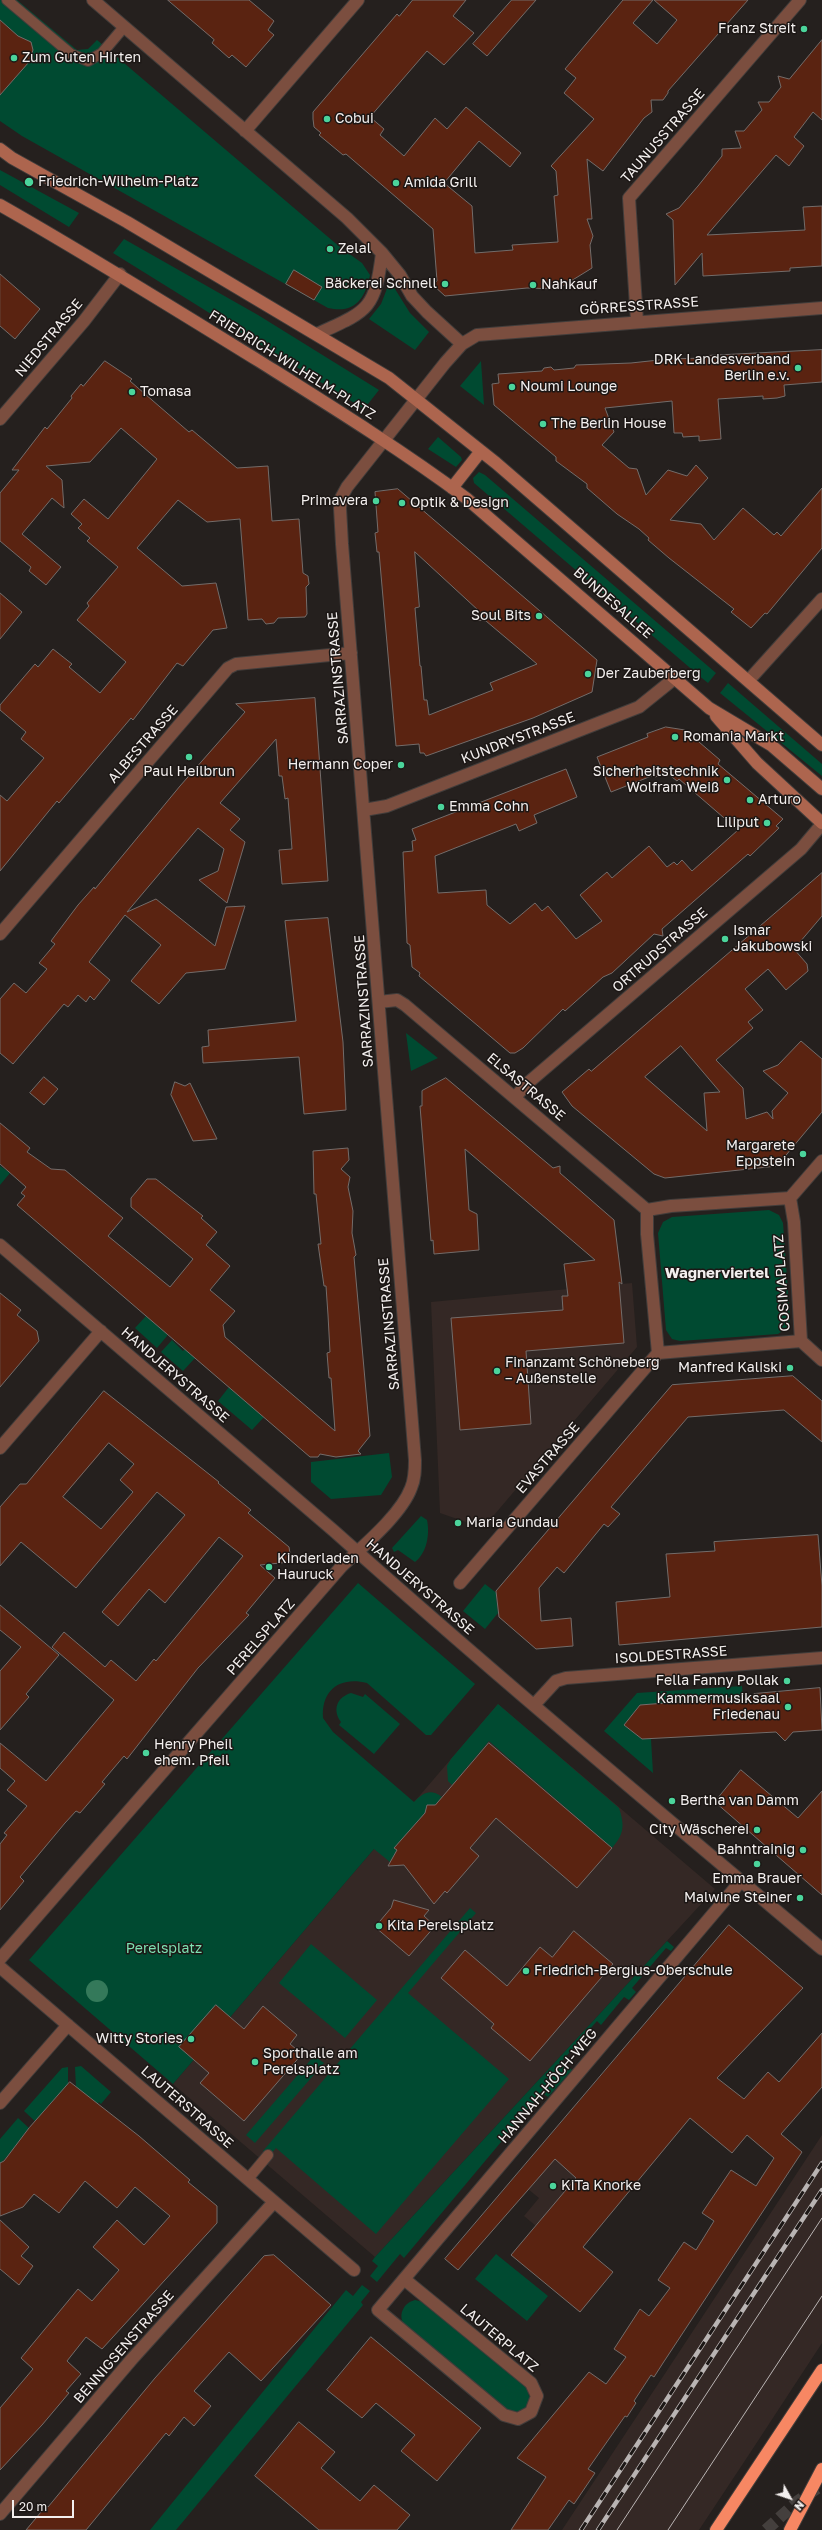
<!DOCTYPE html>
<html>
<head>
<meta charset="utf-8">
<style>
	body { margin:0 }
	#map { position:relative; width:822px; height:2530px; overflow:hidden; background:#25201e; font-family:"Golos Text",sans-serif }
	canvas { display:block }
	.north { position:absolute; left:770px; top:2478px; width:40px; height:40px; -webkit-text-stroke:3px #1c1715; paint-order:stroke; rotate:130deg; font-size:11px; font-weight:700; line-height:16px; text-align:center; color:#f3efee }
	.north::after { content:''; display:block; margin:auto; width:14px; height:18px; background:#f3efee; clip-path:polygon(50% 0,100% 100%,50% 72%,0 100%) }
	.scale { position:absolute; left:12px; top:2500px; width:62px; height:18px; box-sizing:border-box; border:2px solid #f3efee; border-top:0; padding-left:5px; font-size:12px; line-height:14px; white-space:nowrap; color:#f3efee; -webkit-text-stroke:3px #1c1715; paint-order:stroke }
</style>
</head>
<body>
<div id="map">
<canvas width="822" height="2530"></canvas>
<div class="north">N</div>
<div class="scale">20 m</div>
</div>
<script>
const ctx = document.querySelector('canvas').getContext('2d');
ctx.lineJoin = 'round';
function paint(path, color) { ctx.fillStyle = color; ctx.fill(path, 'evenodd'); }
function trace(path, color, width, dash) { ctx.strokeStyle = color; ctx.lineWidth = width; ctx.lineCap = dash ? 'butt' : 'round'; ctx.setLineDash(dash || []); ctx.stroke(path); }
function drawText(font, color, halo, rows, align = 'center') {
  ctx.font = font + ' "Golos Text",sans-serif'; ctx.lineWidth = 3; ctx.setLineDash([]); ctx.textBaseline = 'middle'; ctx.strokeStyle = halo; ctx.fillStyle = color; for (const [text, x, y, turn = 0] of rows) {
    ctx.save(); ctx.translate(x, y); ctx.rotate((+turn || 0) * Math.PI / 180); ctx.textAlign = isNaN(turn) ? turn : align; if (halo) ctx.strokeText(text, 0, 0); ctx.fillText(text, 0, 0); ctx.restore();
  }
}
const built = new Path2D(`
	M632,1283l5,64 -154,181 -43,-15 -9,-211z
	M498,1704l217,185 -340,368 -202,-173z
	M591,2090l61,11 -116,125 -12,-10 15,-18 -16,-13z
	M822,2135v208l-72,110 -51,77h-137z`);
const green = new Path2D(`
	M0,0h17l60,50 11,-1 9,-9 244,208 21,15 8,12c-5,24 -15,39 -42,33l-306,-172 -22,-15z
	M0,170l79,43 -10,14 -69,-42z
	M124,239l134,76 121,75 -15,19 -251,-156z
	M390,281l20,32 19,19 -14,18 -46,-31 12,-15z
	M481,361l3,44 -24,-19z
	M438,437l23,20 1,3 -6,7 -28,-18z
	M479,472l6,3 231,198 -8,10 -5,-4 -229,-196 -1,-5z
	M728,683l94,81v12l-102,-83z
	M406,1033l32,25 -27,13z
	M0,1166l10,7 -10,12z
	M769,1210l10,5 4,8 7,96 -2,8 -10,7 -98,7 -8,-2 -6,-9 -8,-97 5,-11 9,-5z
	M146,1316l21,17v3l-10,12 -22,-20z
	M172,1340l11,11 2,-2 10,9 -12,13 -22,-19z
	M229,1387l35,30 -12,13 -34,-29z
	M389,1453l3,24 -11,18 -50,4 -20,-17v-20z
	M421,1516l6,4c3,14 0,33 -12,42l-17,-12 -4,2 -2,-4z
	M358,1583l117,101 -44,51h-5l-59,-52c-27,-7 -46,7 -44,35l10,14 81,70c9,-9 16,-14 28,-5l-7,8 -9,3 -1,5 -30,35 2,2 -7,12 -16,-13 -201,235 -144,-124z
	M485,1584l14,11 -3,1 2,17 -13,16 -22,-18z
	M742,1686l1,11h-4v3l-28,2 -1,-3 -7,1v2l-16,2v-3l-47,4 -16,20 18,14h9l2,34 -49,-42 33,-38z
	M351,1693l12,4 2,-3 35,30 -26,30 -35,-29 2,-3c-9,-12 -4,-25 10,-29z
	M498,1704l121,104c6,18 5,26 -7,40l-123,-107 -37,44 -4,-4 -1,-15 4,-7z
	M470,1908l6,5 -68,80 101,86 -133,155 -100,-86 -7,8 -6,-5z
	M667,1941l7,6 -3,4 -5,-3 -34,40 4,4 -7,8 -5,-3 -23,28 -4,-4 -35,40 10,9 -24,27 -6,-4 -138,165 -4,-4 -23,28 -7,-6 8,-10 -6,-5 3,-4z
	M311,1944l66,56 -32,38 -66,-55z
	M314,2056l10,7 -69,80 -9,-8z
	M81,2066l30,26 -10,12 -2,-2 -2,3 -21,-17 -1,-21z
	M68,2067v18l-20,21 -11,17 -13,-12 38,-43z
	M18,2118l11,10 -8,10 1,2 -22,24v-25z
	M496,2254l52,42 -21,25 -52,-42z
	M362,2285l8,6 -9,11 2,3 -187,225h-26l196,-240 7,6z
	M415,2300l8,2 103,84 4,13c-4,11 -11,15 -22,12l-104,-86c-6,-10 -1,-22 11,-25z`);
const water = new Path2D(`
	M86 1991a11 11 0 1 1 22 0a11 11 0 1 1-22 0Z`);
const building = new Path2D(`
	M168,0h81l25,21 -6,9 6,5 -28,32 -14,-12 -3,3 -17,-15 2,-3z
	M413,0h53l-13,16 21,17 -30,32 -17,-14 -57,66 14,12 -4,6 24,21 31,-38 12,11 19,-22 55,46 -11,14 -31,-26 -35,42 28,23 3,47 38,-3 -1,-5 46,-3 -4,-46 4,-1 -2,-24 -5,-5 43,-47 -30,-26 12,-15 -11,-9 58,-69h30l-20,23 24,21 20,-24 -23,-20h94l-80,91v2l-5,7h-12l1,12 -8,6 -41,53 -16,-12 5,60h-5l6,17 -3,9 2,23 -34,21 -31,-1 -82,8 -12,-11 4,-4 -4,-52 -87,-75 -3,1 -24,-20 2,-2 -7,-6 -1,-8v-7l84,-98 2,2z
	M512,0h24l-49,56 -14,-12z
	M0,20l18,16 13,6 2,8 -4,12 -29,33z
	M822,40v80l-9,-8 -19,25 10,9 -15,20 -13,-11 -69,80 98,-5 -2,-23 19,-1v60l-32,2v3l-87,5 -1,-23 -27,32 -2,-65 -7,-6 13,-6 19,-22 24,-30v-7l19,-1 -6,-17h9l18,-21 -4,-8h11l12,-15 -3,-11 11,3z
	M294,270l28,17 -8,13 -28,-16z
	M0,274l40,35 -25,30 -15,-13z
	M822,350v32l-38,3 1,11 -8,2 -14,1v-3l-45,3 3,40 -22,2v-5l-16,1 -1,-4h-8l-2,-32 -67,7 9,24 -12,13 27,23 8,1 9,26 22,-25 19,6 9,-11 12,13 -38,42 31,4 13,16 29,-32 31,27 3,-3 4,4 41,-48v60l-55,66 -2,-1 -14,15 -20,-16 3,-3 -65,-51 -21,-18 1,-2 -10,-9 -22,-15 -30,-26v-4l-31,-23v-4l-62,-52 -2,-21 7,-1 -1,-9 44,-3 2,-3 7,-1 3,3 20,-2 2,-3 55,-2 37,-4 38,-1v-2z
	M105,361l27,18 -2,2 59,51 3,-2 45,38 31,-2 4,55 27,-2 4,54 5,3 1,8 -3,3 1,27 -2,3 -27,1 -4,5 -8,1 -4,-5 -14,1 -8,-101 -33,3 -29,-22 -41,48 45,38 34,-3 11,45 -14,2 -30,36 -6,-3 -44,57 -2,-2 -72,85 -2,-2 -57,70v-76l7,6 37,-43 -23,-19 5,-7 -26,-22v-5l35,-41 3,3 15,-18 19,15 -3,3 31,26 26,-31 -49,-42 12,-14 -2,-3 31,-36 -31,-26 3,-3 -12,-10 4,-4 -11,-10 13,-15 24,20 49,-60 -36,-31 -31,34 -44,4 16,14 2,28 -12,-10 -30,36 39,33 -15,18 -17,-14 2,-4 -31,-26v-48l19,-23h-7l33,-43 2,2 25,-31 -1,-2 10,-12 2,2z
	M398,489l199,171 -5,32 -59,26 -107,38 -2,-3h-4l-1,-9 -23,2 -17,-194h-2l-2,-19 3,-1 -3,-40zM415,552l64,59 -2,9 9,1 51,43 -47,19 3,7 -64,25 -2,-15h-3l-3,-34h-1l-5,-58 4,-1z
	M0,593l22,19 -22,27z
	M315,698l13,183 -46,3 -3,-34 13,-1 -4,-51 -3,1 -3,-23h-3l-3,-37 -56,64 20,16 -10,11 15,12 -18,61 -28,-23 19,-9 6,-22 -26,-21 -71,84 29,-13 59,47 11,-39 19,-1 -20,63 -39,4 -27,31 -28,-23 30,-36 -36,-30 -36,47 21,18 -16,20 -4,-4 -4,6 -8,-7 -10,12 -4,-3 -51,60 -13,-11v-54l14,-16 12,10 21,-24 -8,-6 16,-19 -4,-3 27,-36 16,-18 1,2 85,-103 65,-74 -9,-8z
	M666,727l19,3 35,30 -2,4 65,55 -7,7 3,2 -29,28 -2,-2 -86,75 1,7 -9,-2 -42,39 -9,4 -38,34 -2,-2 -40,39 -8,5h-5l-91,-77 1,-3 -8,-6 -2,-22 -3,-2 -4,-91 10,-1 -1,-10 4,-1 -4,-11 154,-60 11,28 -43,18 3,8 -18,8 -3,-7 -81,32 3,37 48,-3 1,15 23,19 25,-21 7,8 6,-5 28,33 26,-18 -22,-26 27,-23 5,6 37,-32 18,21 7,-5 3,3 5,-5 10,11 46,-41 -59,-51 -2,2 -10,-8 -12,4 -1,-2 -43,17 -14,-35 51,-20 -1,-3z
	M822,873v43l-28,33 13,15 1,7 -22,19 -18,-21 -23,20 18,21 -15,12 5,6 -37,32 27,28 3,31 21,-7 6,7 -1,-8 16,-18 -25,-22 15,-6 23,-24 21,18v53l-45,54 -112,12 -11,-4 -82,-68 -10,-14 27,-23 2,2zM681,1046l39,46 -16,1 3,38 -62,-54z
	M328,918l15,124 3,68 -42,4 -5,-57 -96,6 -1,-16 7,-1 -1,-16 88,-9 -11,-100z
	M44,1077l14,12 -14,16 -14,-12z
	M446,1078l107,90 7,-2v7l54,47 8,64 -3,-2 5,61 -98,8 5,73 -71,6 -9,-112 112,-8 -1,-14h6l-4,-32 31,-4 -130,-111 4,61 8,4 2,36 -45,4 -1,-14 -2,1 -11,-135h2v-15z
	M175,1082l10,4 5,-3 27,56 -24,2 -22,-46z
	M0,1123l30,25 -3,4 24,17 14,1 58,48 -15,18 62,51 23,-28 -62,-52v-9l16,-19h9l47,37 -2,2 16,14 -11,13 24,21 -20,24 25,21 -12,14 2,12 110,94 -4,-53h-2l-2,-25 3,-1 -2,-37 -2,-29h-2l-6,-42h3l-5,-50h-2l-1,-43 35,-3 1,12 -8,9 9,8 -2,10 5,24 -1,22 4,22 -2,2 16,179 -12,15 3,3 -25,3 -16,-3 -2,3h-8l-293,-252 8,-9 -4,-3 5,-6 -26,-23z
	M0,1293l21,17 -4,5 20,16 2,10 -39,46z
	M793,1376l29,25v41l-38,-32 -96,7 -77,90 9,7 -12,13 -4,-3 -40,49 -7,-6 -18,21 2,33 30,-3 2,28 -37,3 -37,-32 -3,-26 176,-206z
	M104,1391l115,91 -1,1 33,27 -3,3 41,34 2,13 -1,2 -30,3 15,13 -29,35 3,2 -51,53 -71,91 -3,-3 -22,26 3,2 -25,29 -4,-2 -11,12 -45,54 4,4 -24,29v-66l7,-9 -3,-2 23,-27 -20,-16 8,-9 -15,-13v-25l46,38 68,-81 -62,-53 12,-15 41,35 6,-7 25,21 18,-22 2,2 87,-105 -24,-19 -54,66 -16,-14 -31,37 -16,-14 83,-97 -28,-23 -81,96 -55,-46 -21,24v-59l20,-23h6zM109,1443l25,21 -14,16 13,12 -32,37 -38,-32z
	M818,1535l4,51v41l-203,18 -3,-43 54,-5 -4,-43 49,-3 -1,-9z
	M0,1605l59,50 -33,39 3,3 -29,33v-59l21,-24 -21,-17z
	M820,1688l2,42 -29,2 -8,9 -9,-9 -134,7 -18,-14 16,-20 114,-9v-2z
	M489,1743l123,105 -35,40 -81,-70 -26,30 9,8 -32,37 -2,-2 -11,13 -30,-39 -16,1 9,-16 -3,-2 31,-35 2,-8h8z
	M741,1770l57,48 24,-27v104l-107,-93z
	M394,1900l35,10 -5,6 11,10 -26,30 -34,-29 16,-19z
	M729,1925l74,63 -86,90 27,21 24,-27 11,10 43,-49v54l-41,47 21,18 -139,211 -9,14 -3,-2 -17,26 2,2 -9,14 -2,-1 -37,53 7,4 -21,31 -5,-4 -21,30h-37l35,-53 -29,-19 72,-86 17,12 20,-27 -12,-8 26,-40 9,7 21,-28 -12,-8 26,-38 12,8 18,-29 -12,-8 29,-43 25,16 18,-28 -27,-23 -15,18 -42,-35 -107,129 30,25 -33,40 -69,-57 65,-77 -21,-19 -97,111 -13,-11z
	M574,1931l39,33 -83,97 -39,-33 3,-4 -53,-46 24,-28 42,36 33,-39 12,10z
	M216,2005l28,24 19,-23 34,29 -7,9 12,10 -58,67 -44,-38 9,-10 -30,-26z
	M70,2082l69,54 51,44 -2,2 29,24v17l-115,126 -16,-12 -19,24 14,13 -15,17 3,2 -27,32 -42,45v-62l33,-39 -12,-11 57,-69 14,12 27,-31 -26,-23 24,-27 27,25 26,-29 -35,-29 -18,21 -32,-27 -26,32 -25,-19 -11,13 -23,9v-53l4,-2 25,-33z
	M0,2220l29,27 -8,9 12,10 -14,19 -19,-16z
	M274,2255l57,50 -70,76 -32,-29 -35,39 17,15 -17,20 -10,-9 -15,19 -3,-3 -80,97h-60l20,-24 2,1 107,-129 109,-122z
	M371,2337l110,91 -44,53 -36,-30 14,-16 -39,-32 -14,15 -35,-28z
	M299,2422l36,30 -14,16 39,33 14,-16 36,30 -13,15h-78l-64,-54z`);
const secondaryTunnel = new Path2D(`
	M766,2530l32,-29 24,-16`);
const lane = new Path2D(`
	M7,0l64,54 17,7 14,-8 22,-26
	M248,2179l20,-24`);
const street = new Path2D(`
	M93,0l254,218 35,35 18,22 12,21 15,16 35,32
	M245,131l113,-131
	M637,321l-8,-123 171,-198
	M317,334c51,-23 58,-24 65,-81
	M0,419l84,-98 36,-47
	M749,680l73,-81
	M364,810l23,-4 252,-99 36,-29
	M0,934l228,-266 8,-4 115,-11
	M379,1002l18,-2 8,5 242,205
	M515,1097l14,-15 272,-233 21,-25
	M790,1198l4,24 7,119 -143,12 -11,-119v-24l24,-4z
	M790,1198l32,-37
	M0,1245l334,286c160,143 324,280 488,418
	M801,1341l21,19
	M0,1448l101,-117
	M460,1583l198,-230
	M534,1705l22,-24 10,-3 256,-20
	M0,1959l341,-392c21,-20 60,-52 70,-79 4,-9 4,-18 4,-28l-73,-916 -2,-36 1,-10 6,-11 98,-124 17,-19 15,-9 345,-27
	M0,1967l354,303
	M0,2103l68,-78
	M404,2279l127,104 6,13 -6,16 -13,7 -14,-4 -126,-105 26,-31 337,-398
	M0,2514l132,-155 142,-157`);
const secondary = new Path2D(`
	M0,149l12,9 115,64 262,156 107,85 326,282
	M0,205c88,50 173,103 259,156 70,44 141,88 207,137l243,210 62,37 51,44
	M452,488l29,-37
	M716,716l41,47 65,60`);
const highway = new Path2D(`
	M716,2530l106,-160
	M790,2530l32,-61`);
const tram = new Path2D(`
	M617,2530l205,-312
	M668,2530l154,-234`);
const rail = new Path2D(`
	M581,2530l241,-367
	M598,2530l224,-340`);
const markers = [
	[804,29,4,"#4bd49b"],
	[14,58,4,"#4bd49b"],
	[327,119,4,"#4bd49b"],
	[29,182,5,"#4bd49b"],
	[396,183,4,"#4bd49b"],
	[330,249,4,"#4bd49b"],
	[445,284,4,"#4bd49b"],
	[533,285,4,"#4bd49b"],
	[798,368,4,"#4bd49b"],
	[512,387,4,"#4bd49b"],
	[132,392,4,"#4bd49b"],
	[543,424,4,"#4bd49b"],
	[376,501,4,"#4bd49b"],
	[402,503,4,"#4bd49b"],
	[539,616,4,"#4bd49b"],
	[588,674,4,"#4bd49b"],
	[675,737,4,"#4bd49b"],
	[189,757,4,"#4bd49b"],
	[401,765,4,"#4bd49b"],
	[727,780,4,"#4bd49b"],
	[750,800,4,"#4bd49b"],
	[441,807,4,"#4bd49b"],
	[767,823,4,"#4bd49b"],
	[725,939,4,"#4bd49b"],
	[803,1154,4,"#4bd49b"],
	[790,1368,4,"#4bd49b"],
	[497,1371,4,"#4bd49b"],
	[458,1523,4,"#4bd49b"],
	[269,1567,4,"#4bd49b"],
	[787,1681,4,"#4bd49b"],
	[788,1707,4,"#4bd49b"],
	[146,1753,4,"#4bd49b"],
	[672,1801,4,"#4bd49b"],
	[757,1830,4,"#4bd49b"],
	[803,1850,4,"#4bd49b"],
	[757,1864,4,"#4bd49b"],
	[800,1898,4,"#4bd49b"],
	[379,1926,4,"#4bd49b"],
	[526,1971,4,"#4bd49b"],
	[191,2039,4,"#4bd49b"],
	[255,2062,4,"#4bd49b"],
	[553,2186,4,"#4bd49b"]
];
const poiNames = [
	["Franz Streit",796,29,"right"],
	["Zum Guten Hirten",22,58],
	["Cobui",335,119],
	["Friedrich-Wilhelm-Platz",38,182],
	["Amida Grill",404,183],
	["Zelal",338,249],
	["Bäckerei Schnell",437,284,"right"],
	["Nahkauf",541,285],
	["DRK Landesverband",790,360,"right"],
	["Berlin e.v.",790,376,"right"],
	["Noumi Lounge",520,387],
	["Tomasa",140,392],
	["The Berlin House",551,424],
	["Primavera",368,501,"right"],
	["Optik & Design",410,503],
	["Soul Bits",531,616,"right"],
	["Der Zauberberg",596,674],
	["Romania Markt",683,737],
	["Hermann Coper",393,765,"right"],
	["Paul Heilbrun",189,772,"center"],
	["Sicherheitstechnik",719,772,"right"],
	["Wolfram Weiß",719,788,"right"],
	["Arturo",758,800],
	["Emma Cohn",449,807],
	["Liliput",759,823,"right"],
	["Ismar",733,931],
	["Jakubowski",733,947],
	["Margarete",795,1146,"right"],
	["Eppstein",795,1162,"right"],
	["Finanzamt Schöneberg",505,1363],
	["– Außenstelle",505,1379],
	["Manfred Kaliski",782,1368,"right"],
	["Maria Gundau",466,1523],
	["Kinderladen",277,1559],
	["Hauruck",277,1575],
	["Fella Fanny Pollak",779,1681,"right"],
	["Kammermusiksaal",780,1699,"right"],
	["Friedenau",780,1715,"right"],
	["Henry Pheil",154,1745],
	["ehem. Pfeil",154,1761],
	["Bertha van Damm",680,1801],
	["City Wäscherei",749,1830,"right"],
	["Bahntrainig",795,1850,"right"],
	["Emma Brauer",757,1879,"center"],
	["Malwine Steiner",792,1898,"right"],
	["Kita Perelsplatz",387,1926],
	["Friedrich-Bergius-Oberschule",534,1971],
	["Witty Stories",183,2039,"right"],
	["Sporthalle am",263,2054],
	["Perelsplatz",263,2070],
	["KiTa Knorke",561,2186]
];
const streetNames = [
	["TAUNUSSTRASSE",663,136,-49],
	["GÖRRESSTRASSE",639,306,-4],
	["NIEDSTRASSE",49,338,-50],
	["FRIEDRICH-WILHELM-PLATZ",292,365,32],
	["BUNDESALLEE",613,603,41],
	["SARRAZINSTRASSE",338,678,-95],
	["KUNDRYSTRASSE",518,738,-21],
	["ALBESTRASSE",143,744,-49],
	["ORTRUDSTRASSE",660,950,-41],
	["SARRAZINSTRASSE",364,1001,-94],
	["ELSASTRASSE",526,1087,40],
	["COSIMAPLATZ",782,1283,-94],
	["SARRAZINSTRASSE",389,1324,-95],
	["HANDJERYSTRASSE",175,1375,41],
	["EVASTRASSE",548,1458,-49],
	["HANDJERYSTRASSE",420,1587,41],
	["PERELSPLATZ",261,1637,-49],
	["ISOLDESTRASSE",671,1655,-4],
	["HANNAH-HÖCH-WEG",548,2086,-50],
	["LAUTERSTRASSE",187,2107,41],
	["LAUTERPLATZ",499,2338,40],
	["BENNIGSENSTRASSE",124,2347,-49]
];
const parkNames = [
	["Perelsplatz",164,1949]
];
const neighbourhoodNames = [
	["Wagnerviertel",717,1273]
];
paint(built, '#342825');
paint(green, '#004a31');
paint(water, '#34795a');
paint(building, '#5a2311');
trace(building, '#736c6a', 1);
trace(secondaryTunnel, '#443f3d', 12, [12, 6]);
trace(lane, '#423d3b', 12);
trace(street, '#423d3b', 14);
trace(secondary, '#423d3b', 14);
trace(highway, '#423d3b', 14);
trace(lane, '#7b4e3f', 10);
trace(street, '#7b4e3f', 12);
trace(secondary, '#ad654e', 12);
trace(highway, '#f78763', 12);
trace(tram, '#b9b4b3', 1);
trace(rail, '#b9b4b3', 4.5);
trace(rail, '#1c1715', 3, [9]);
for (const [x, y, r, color] of markers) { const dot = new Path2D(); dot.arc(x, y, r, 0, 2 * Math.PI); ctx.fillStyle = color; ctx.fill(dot); trace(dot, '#1c1715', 1.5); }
drawText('14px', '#f3efee', '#1c1715', poiNames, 'left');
drawText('14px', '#f3efee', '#1c1715', streetNames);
drawText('14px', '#7de1b2', '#1c1715', parkNames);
drawText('bold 15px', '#f3efee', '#1c1715', neighbourhoodNames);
</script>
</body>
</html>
